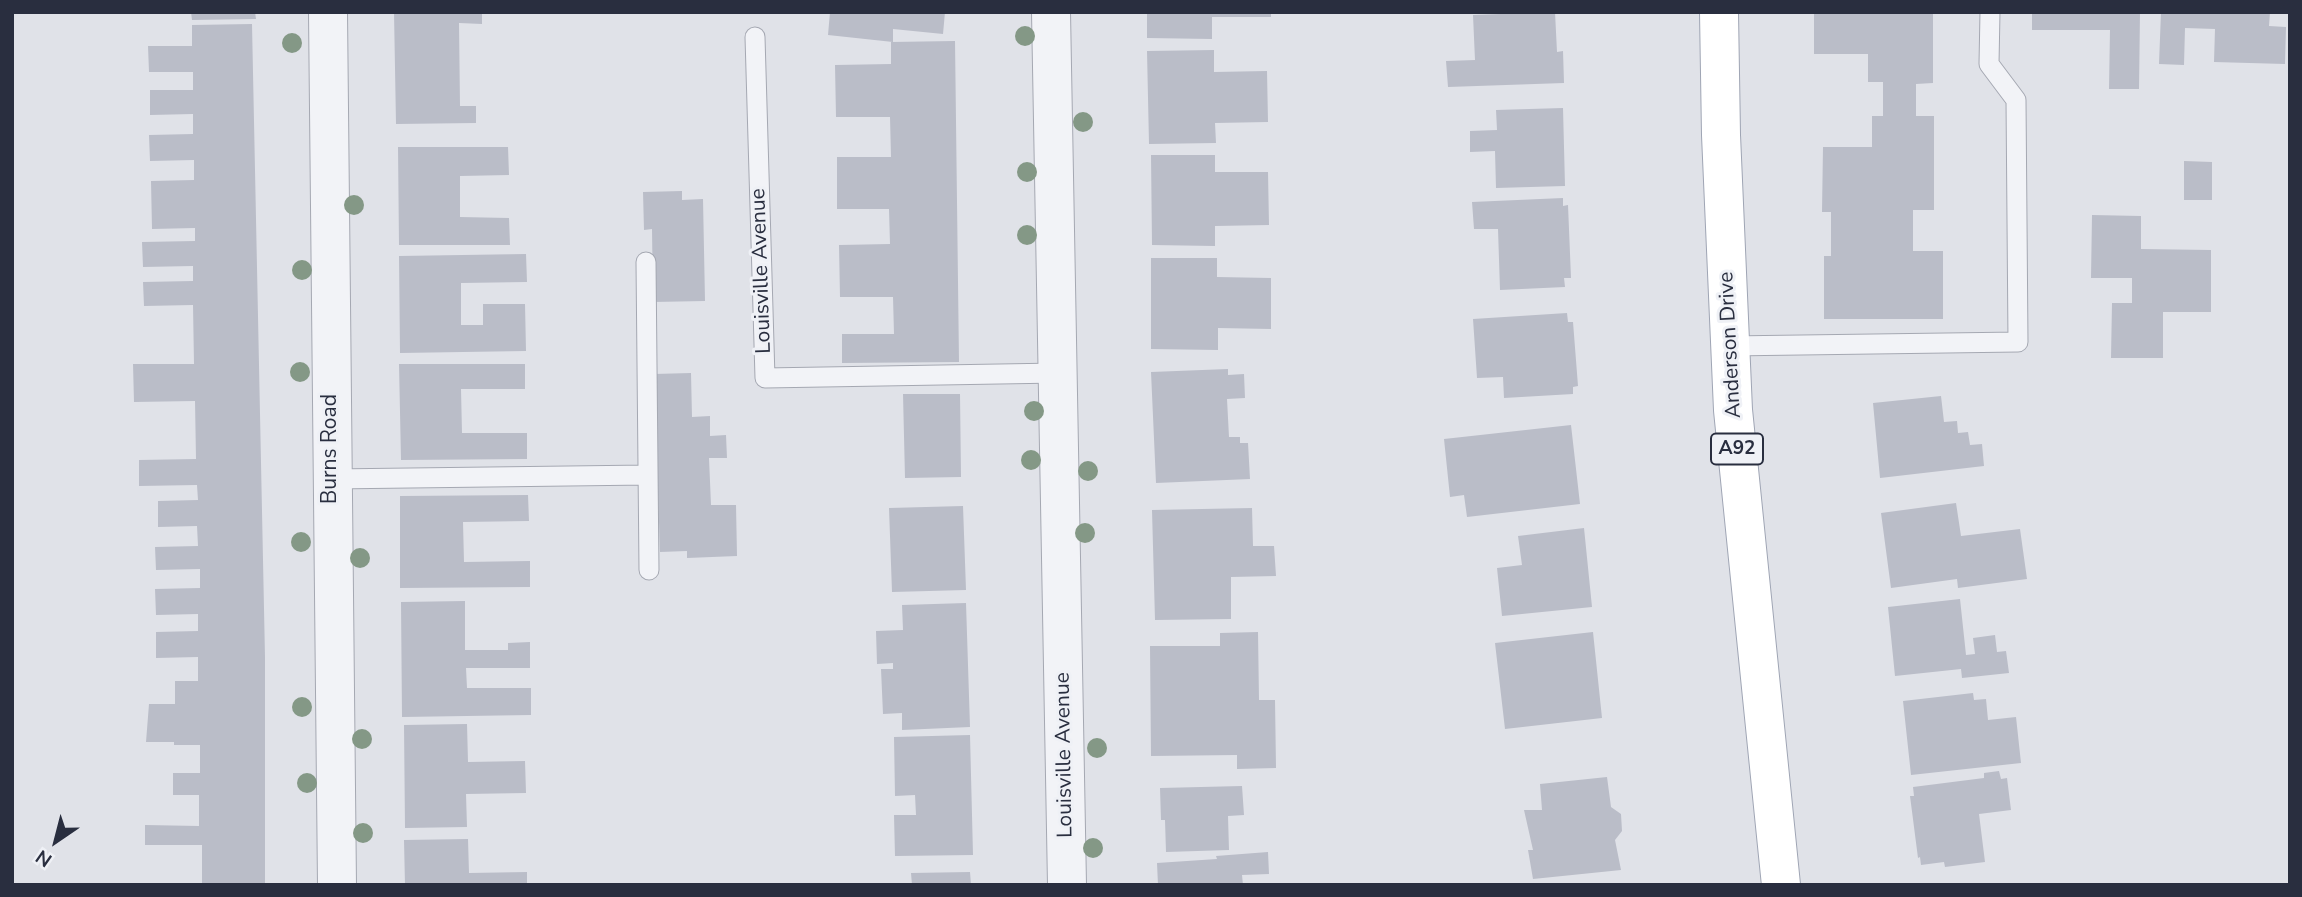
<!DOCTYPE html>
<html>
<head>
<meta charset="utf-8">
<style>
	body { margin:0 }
	#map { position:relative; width:2302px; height:897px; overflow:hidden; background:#e0e2e8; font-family:"Nunito Sans",sans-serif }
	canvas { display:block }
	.frame { position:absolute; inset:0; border:14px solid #292e3f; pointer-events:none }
	.north { position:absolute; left:21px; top:806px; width:70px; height:70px; -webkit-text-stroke:5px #eff1f6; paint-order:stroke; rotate:215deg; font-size:19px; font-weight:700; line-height:28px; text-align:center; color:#292e3f }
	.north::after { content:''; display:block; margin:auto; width:24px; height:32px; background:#292e3f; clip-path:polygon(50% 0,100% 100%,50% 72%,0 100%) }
</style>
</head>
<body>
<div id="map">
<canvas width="2302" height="897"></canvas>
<div class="frame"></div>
<div class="north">N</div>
</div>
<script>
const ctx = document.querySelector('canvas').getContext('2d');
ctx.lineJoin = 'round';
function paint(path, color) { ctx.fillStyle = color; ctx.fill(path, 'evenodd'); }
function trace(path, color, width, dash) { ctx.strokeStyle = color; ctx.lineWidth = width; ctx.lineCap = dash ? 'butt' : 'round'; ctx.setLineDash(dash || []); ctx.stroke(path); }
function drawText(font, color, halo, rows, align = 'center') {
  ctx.font = font + ' "Nunito Sans",sans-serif'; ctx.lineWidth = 6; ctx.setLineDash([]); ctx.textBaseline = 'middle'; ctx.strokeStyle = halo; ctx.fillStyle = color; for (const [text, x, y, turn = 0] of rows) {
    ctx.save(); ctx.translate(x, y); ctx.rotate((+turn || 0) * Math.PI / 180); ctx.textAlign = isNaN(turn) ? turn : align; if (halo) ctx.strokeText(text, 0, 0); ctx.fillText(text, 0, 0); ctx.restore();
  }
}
const building = new Path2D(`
	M191,12h64l1,7 -64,1z
	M394,12h88v12l-23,-1 1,83h16v17l-80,1z
	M830,12h115l-2,22 -50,-5v13l-65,-7z
	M1147,12h124v5h-59v22l-65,-1z
	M1555,12l2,40 6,-1 1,32 -116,4 -2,-26 29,-1 -2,-45z
	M1814,12h119v71l-17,1v32h18v94h-21v41h30v68h-119v-63h7v-44h-9l1,-65h49v-31h11v-34h-15v-28h-54z
	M2032,12h108l-1,77h-30l1,-59h-78z
	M2161,12h109l-1,14 17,1 -1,37 -71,-2 1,-33 -30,-1 -1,37 -25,-1z
	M252,24l13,633v228h-63v-40h-57v-20l54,1v-31h-26v-22h27v-28h-26v-3h-28l3,-38h26v-23h23v-24l-42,1v-26l42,-1v-17l-42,1 -1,-26 45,-1v-19l-44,1 -1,-23 43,-1 -1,-20 -39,1v-26l40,-1 -1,-15 -58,1v-26l57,-1 -1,-58 -61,1 -1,-38h61l-1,-59 -49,1 -1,-24 50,-1v-15l-50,1 -1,-25 53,-1v-13l-43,1 -1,-48 43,-1v-20l-44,1 -1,-26 44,-1v-20l-43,1v-25h43v-18h-44l-1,-26h44v-21z
	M955,41l4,321 -117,1v-29h52l-1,-37h-53l-1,-52 51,-1 -1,-35h-52v-52h54l-1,-40h-54l-1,-52 56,-1v-22z
	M1214,50v22l53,-1 1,51 -53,1 1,20 -67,1 -2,-93z
	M1563,108l2,78 -69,2 -1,-37 -25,1v-21l27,-1 -1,-20z
	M398,147h110l1,28 -49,1v41l49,1 1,27h-111z
	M1151,155h64v17h53l1,53 -54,1v20l-63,-1z
	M2184,161l28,1v38h-28z
	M682,191v9l21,-1 2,102 -52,1 -1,-73 -8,1 -1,-38z
	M1563,198v8l5,-1 3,73h-7l1,9 -65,3 -2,-61h-24l-2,-27z
	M2092,215l49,1v33l70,1v62h-48v46h-52l1,-55h20v-25h-41z
	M526,254l1,28 -66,1v42h22v-21h42l1,47 -126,2 -1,-97z
	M1151,258h66v19l54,1v51l-53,-1v22l-67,-1z
	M1567,313l1,9h5l5,64 -5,1v7l-69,4 -1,-21 -26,1 -4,-59z
	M399,364h126v25h-64l1,44h65v26l-126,1z
	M1228,369v6l16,-1 1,24 -18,1 2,38h11v6h8l2,36 -94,4 -5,-111z
	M691,373l1,44 18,-1v20l16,-1 1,23h-18l2,47h25l1,51 -50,2v-7l-27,1 -6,-178z
	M903,394h57l1,83 -56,1z
	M1941,396l3,26 13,-1 1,12 10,-1 2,13 12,-1 2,22 -104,12 -7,-75z
	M1571,425l9,79 -113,13 -3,-22 -14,2 -6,-58z
	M528,495l1,26 -66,1 1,40 66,-1v26l-130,1v-92z
	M1956,503l5,33 59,-7 7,50 -69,9 -1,-9 -66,9 -10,-75z
	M963,506l3,84 -74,2 -3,-84z
	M1252,508l1,38h21l2,30 -45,1v42l-76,1 -3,-110z
	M1584,528l8,79 -90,9 -5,-48 25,-3 -4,-29z
	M1960,599l6,56 9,-1 -2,-16 22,-3 2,17 9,-1 3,22 -47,5 -1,-9 -66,7 -7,-69z
	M465,601v49h43v-7l22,-1v26h-64l1,20h64v27l-129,2 -1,-115z
	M966,603l4,124 -68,3v-17l-19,1 -2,-45h12v-6l-16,1 -1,-33 27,-1 -1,-25z
	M1258,632l1,68h16l1,68 -39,1v-14l-86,1 -1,-110h70v-13z
	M1593,632l9,86 -97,11 -10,-86z
	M1973,693l1,7 12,-1 2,21 28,-3 5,46 -110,12 -8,-74z
	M467,724l1,38 57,-1 1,32 -60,1 1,33 -62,1 -1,-103z
	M970,735l3,120 -78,1 -1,-41h22l-1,-20 -20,1 -1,-59z
	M1999,771l2,8 6,-1 4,32 -32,4 6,48 -40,5 -1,-5 -23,3 -1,-8 -2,1 -8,-62h4l-1,-9 71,-9v-5z
	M1607,777l4,30 10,7 1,17 -7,9 6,30 -88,9 -5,-29h5l-9,-40h18l-2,-26z
	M1242,786l2,29 -16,1 1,34 -63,2 -1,-32h-4l-1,-32z
	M468,839l1,34 58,-1v13h-122l-1,-45z
	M1268,852l1,22 -27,1 1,10h-85l-1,-22 60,-4 -1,-3z
	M970,872l1,13h-59l-1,-12z`);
const lane = new Path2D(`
	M755,37l10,341 293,-5
	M646,262l3,308
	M1729,346l289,-4 -2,-242 -27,-36 1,-52
	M332,479l315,-4`);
const street = new Path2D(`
	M328,12l9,873
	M1051,12l16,873`);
const primary = new Path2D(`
	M1719,12l2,123 12,275 48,475`);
const trees = [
	[1025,36],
	[292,43],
	[1083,122],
	[1027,172],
	[354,205],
	[1027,235],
	[302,270],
	[300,372],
	[1034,411],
	[1031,460],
	[1088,471],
	[1085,533],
	[301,542],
	[360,558],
	[302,707],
	[362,739],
	[1097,748],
	[307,783],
	[363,833],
	[1093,848]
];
const shields = [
	[1737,449,52]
];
const shieldNames = [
	["A92",1737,449]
];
const streetNames = [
	["Louisville Avenue",762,271,-92],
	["Anderson Drive",1731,345,-93],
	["Burns Road",331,449,-90],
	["Louisville Avenue",1065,755,-91]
];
paint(building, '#babdc8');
trace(lane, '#a5a8b2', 21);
trace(street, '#a5a8b2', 40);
trace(primary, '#9fa5b4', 40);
trace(lane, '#f2f3f7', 19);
trace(street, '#f2f3f7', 38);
trace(primary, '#fff', 38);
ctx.fillStyle = '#849886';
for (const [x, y] of trees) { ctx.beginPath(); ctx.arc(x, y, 10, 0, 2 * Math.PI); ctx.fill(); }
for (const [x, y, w] of shields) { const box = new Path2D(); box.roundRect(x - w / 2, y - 15.5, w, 31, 5); ctx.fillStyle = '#eff1f6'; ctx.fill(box); trace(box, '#292e3f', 2); }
drawText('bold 19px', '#292e3f', null, shieldNames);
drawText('21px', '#292e3f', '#eff1f6', streetNames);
</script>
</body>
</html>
